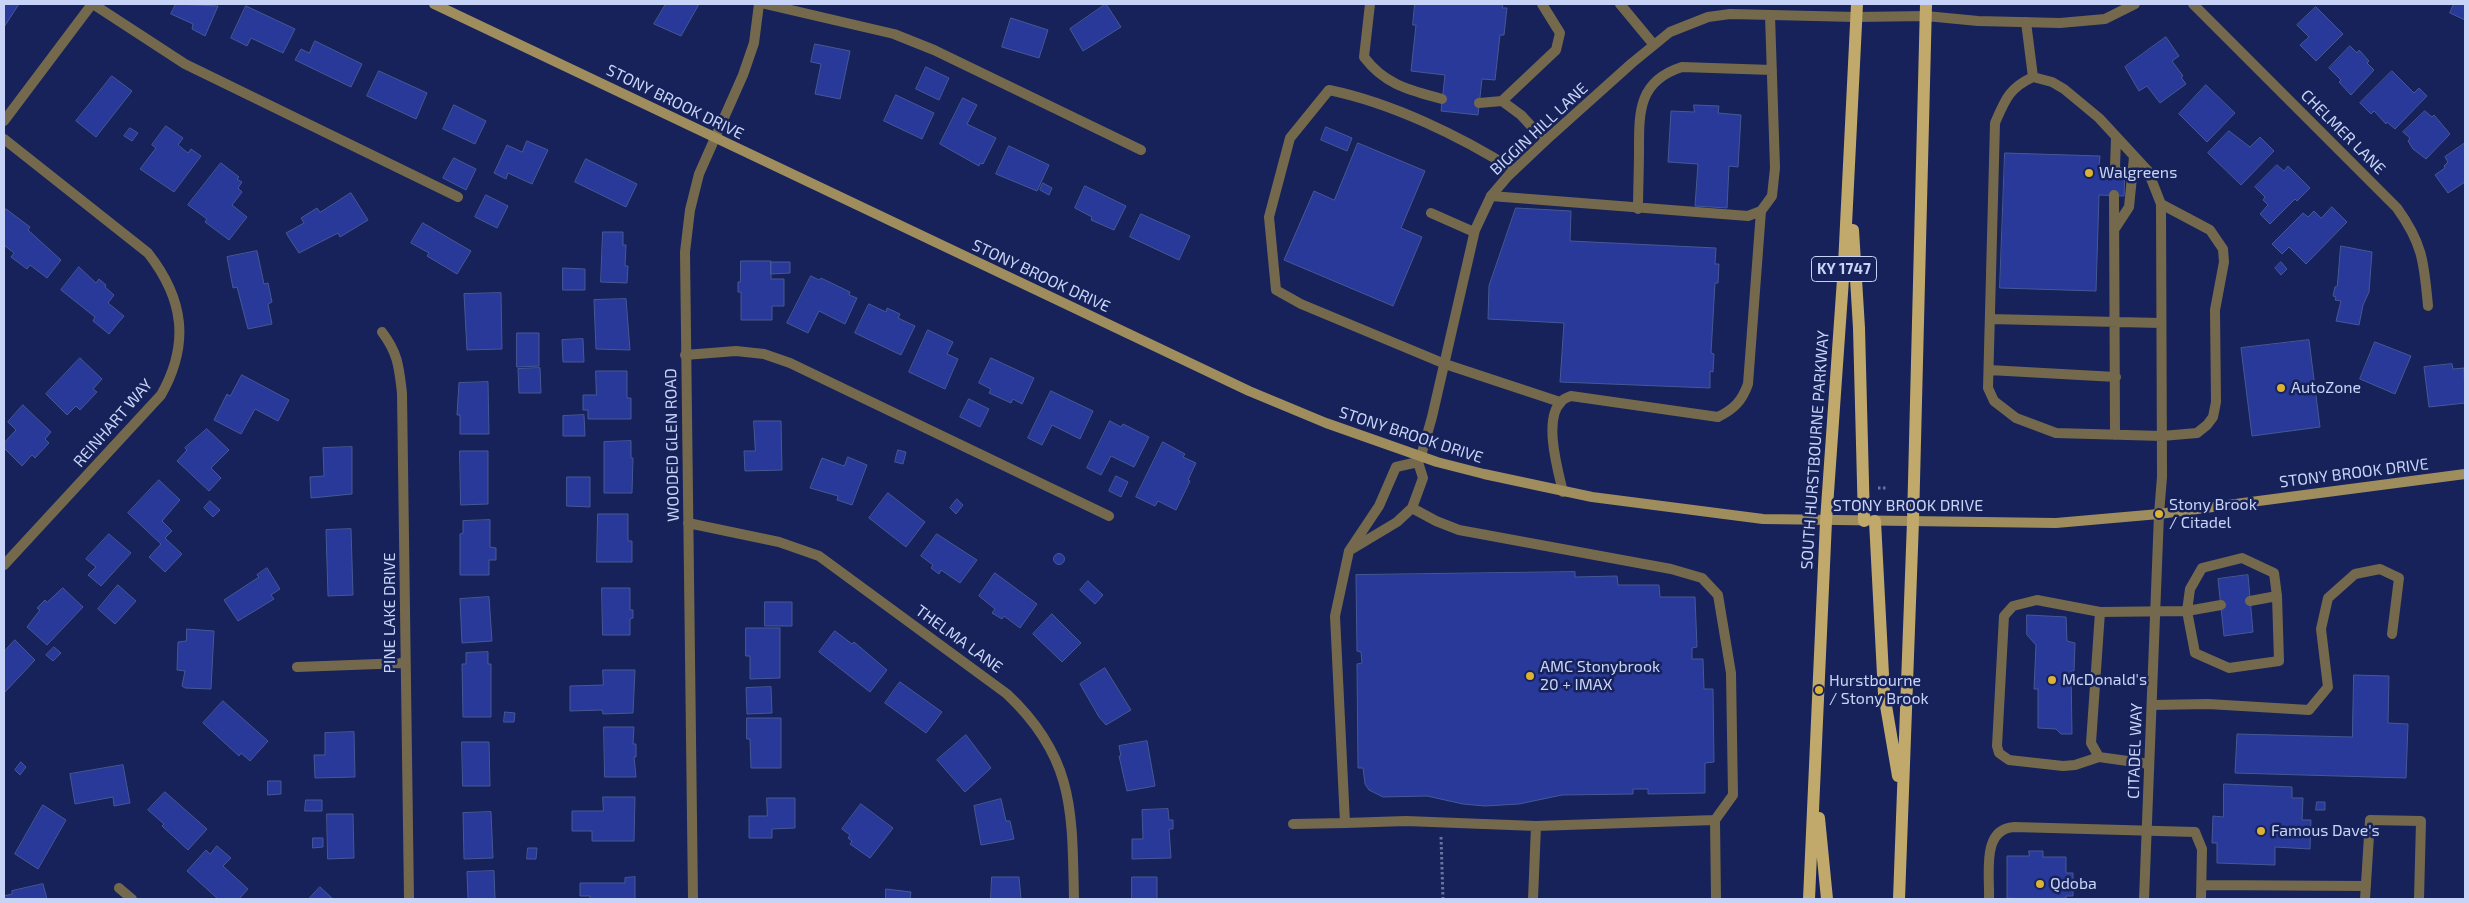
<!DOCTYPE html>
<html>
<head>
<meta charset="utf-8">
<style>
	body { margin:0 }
	#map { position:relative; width:2469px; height:903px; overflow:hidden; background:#162259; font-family:"Exo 2",sans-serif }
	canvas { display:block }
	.frame { position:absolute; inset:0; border:5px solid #c8d4f7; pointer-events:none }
</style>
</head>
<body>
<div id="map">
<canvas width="2469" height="903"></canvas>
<div class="frame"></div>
</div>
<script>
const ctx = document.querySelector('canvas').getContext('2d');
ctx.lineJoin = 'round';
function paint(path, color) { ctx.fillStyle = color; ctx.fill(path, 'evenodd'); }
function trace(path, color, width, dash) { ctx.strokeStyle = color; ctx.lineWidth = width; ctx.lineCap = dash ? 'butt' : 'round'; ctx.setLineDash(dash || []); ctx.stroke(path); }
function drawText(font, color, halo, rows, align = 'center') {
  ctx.font = font + ' "Exo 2",sans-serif'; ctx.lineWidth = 5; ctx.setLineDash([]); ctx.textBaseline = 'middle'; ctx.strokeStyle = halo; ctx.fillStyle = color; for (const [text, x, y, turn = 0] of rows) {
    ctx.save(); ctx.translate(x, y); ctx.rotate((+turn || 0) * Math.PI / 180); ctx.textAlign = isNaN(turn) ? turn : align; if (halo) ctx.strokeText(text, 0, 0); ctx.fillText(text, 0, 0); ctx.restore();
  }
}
const building = new Path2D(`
	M4,4h15l-15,23z
	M176,4l42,2 -13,30 -13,-7 1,-5 -22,-10z
	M666,4h33l-18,32 -27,-12z
	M1106,4l15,23 -38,24 -13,-22z
	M1415,4h88l-1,4h5l-3,27h-4l-5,45 -13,-1 -4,36 -37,-4 4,-36 -34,-4 5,-46h-3z
	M2454,4h11v16l-15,-7z
	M246,6l49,23 -12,24 -32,-15 -4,8 -16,-8z
	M2316,7l27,27 -27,27 -16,-16 9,-8 -12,-12z
	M1011,18l37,12 -9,28 -37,-11z
	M2166,37l13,19 -7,5 11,15 -2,1 5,7 -26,19 -13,-17 -8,5 -14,-24z
	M315,41l47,23 -11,23 -56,-27 6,-11 8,4z
	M815,44l35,7 -10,48 -25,-5 6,-30 -10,-2z
	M2350,46l7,7 2,-3 10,11 -2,2 7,7 -23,25 -12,-13 2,-2 -12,-12z
	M926,67l23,11 -10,22 -23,-11z
	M379,71l48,22 -11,26 -49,-23z
	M2392,71l22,22 5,-5 8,8 -32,33 -8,-7 -1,2 -12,-13 -3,3 -11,-11z
	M112,76l20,15 -36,46 -20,-16z
	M2206,85l29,28 -28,29 -28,-28z
	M896,95l38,18 -12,26 -38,-18z
	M963,98l14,7 -10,19 29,14 -13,26 -3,-1 -1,3 -39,-22z
	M454,105l32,16 -11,23 -32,-15z
	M1694,105l25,1 -1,7 23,2 -3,52 -9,-1 -2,42 -32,-2 3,-42 -30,-2 3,-51 23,1z
	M2425,111l7,6 2,-2 16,19 -24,25 -13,-10 -5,-8 2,-3 -7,-6z
	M166,126l17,12 -5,7 10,8 3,-4 10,7 -27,36 -34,-23 16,-21 -4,-3z
	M1326,127l26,11 -5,13 -26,-11z
	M130,128l8,5 -6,8 -8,-5z
	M2229,131l21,16 10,-10 14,14 -33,34 -33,-32z
	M527,141l21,9 -16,34 -24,-11 -2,6 -12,-6 13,-28 15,7z
	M1358,143l67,28 -24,57 21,9 -29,69 -109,-46 30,-69 20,9z
	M2465,143v39l-17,11 -13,-18 10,-7 -1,-2 4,-4 -3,-5z
	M1009,146l40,19 -12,26 -41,-17z
	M2005,153l95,3 -1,11 26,1 -1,28 -25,-1 -3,96 -96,-3z
	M454,158l22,11 -10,21 -23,-12z
	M586,159l51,25 -11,23 -51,-25z
	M221,163l18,14 -2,2 5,3 -4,6 4,4 -10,13 15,12 -18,23 -24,-18 2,-3 -19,-14z
	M2277,165l7,6 4,-5 22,22 -13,13 -2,-2 -25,25 -10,-10 8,-9 -5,-5 2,-3 -10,-10z
	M1043,183l9,5 -3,7 -9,-5z
	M1085,186l41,20 -12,24 -23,-10 1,-3 -17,-9z
	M351,193l17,27 -28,17 -2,-4 -39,20 -13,-20 18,-10 -3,-5 16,-10 3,4z
	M486,195l22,11 -11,22 -22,-11z
	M2332,207l15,15 -41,42 -17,-17 -7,7 -10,-10 31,-31 5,4 6,-6 7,7z
	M1516,208l55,3 -1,30 146,7 -1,16h4l-1,19h-3l-4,70 3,1 -1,18 -3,-1v17l-150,-6 4,-59 -76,-4 1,-33z
	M6,209l24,18 -2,3 33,30 -14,18 -17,-13 -3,4 -16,-12 3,-4 -10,-8v-33z
	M1141,214l49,22 -11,24 -49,-23z
	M423,223l48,28 -14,23 -30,-18 2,-3 -18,-10z
	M603,232h20v13h3l-1,21h3l-1,17 -26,-1z
	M2341,246l31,6 -3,40 -6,13 -4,20 -23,-4 5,-20 -6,-1 1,-3 -3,-1 2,-9 2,-1z
	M257,251l7,33 4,-1 4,19 -4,2 4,20 -24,5 -11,-42 -4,1 -6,-31z
	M741,261h30v18h13v27h-12v14h-31v-28h-3v-10h2z
	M771,262h19v11l-19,1z
	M2281,262l6,7 -6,6 -6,-7z
	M79,267l17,16 3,-4 7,6 -1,2 9,8 -6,8 16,13 -15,18 -16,-13 2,-4 -34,-27z
	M563,268l22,1v21h-22z
	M811,276l8,4 2,-2 29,14 -1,3 8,3 -12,26 -26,-13 -11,22 -21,-10z
	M501,293l1,56 -35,1 -3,-56z
	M626,299l4,51 -34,-1 -2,-49z
	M869,304l17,8 1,-4 13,6 -2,4 17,8 -14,29 -46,-22z
	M928,330l25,12 -6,12 11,5 -13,30 -36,-17z
	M517,333h22v33l-22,1z
	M583,339l1,23h-21l-1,-22z
	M2309,340l11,87 -68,9 -11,-88z
	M2375,342l36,14 -16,38 -35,-15z
	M80,358l22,21 -9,10 4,3 -17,18 -4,-4 -9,9 -21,-21z
	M991,358l43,20 -12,26 -9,-5 -2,4 -22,-10 2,-4 -12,-6z
	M2452,364l1,5 11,-1 1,35 -36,4 -5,-40z
	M540,368l1,25h-22l-1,-24z
	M596,371h31v27h4v21h-43v-9h-5v-15h13z
	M242,375l47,25 -11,21 -23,-12 -14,25 -27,-14 13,-26 3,2z
	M488,382l1,52h-29v-19h-3l2,-32z
	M1051,391l42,20 -13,28 -28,-14 -10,20 -14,-7z
	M969,399l20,10 -9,18 -20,-10z
	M23,405l28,27 -6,7 4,4 -14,15 -3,-3 -10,11 -18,-18v-5l12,-13 -8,-8z
	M584,415l1,21h-22v-20z
	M754,421h27l1,49 -37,1 -1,-20h11z
	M1110,421l11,6 2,-3 26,13 -15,30 -23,-11 -10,19 -14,-7z
	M207,429l22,21 -18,18 10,10 -12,13 -32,-30 10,-11 -2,-2z
	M631,441v17h2l-1,35h-28v-51z
	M1163,442l22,12 -2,3 13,6 -8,17 2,1 -14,29 -18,-9 -3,5 -19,-9z
	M352,447v47l-41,4 -1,-21 14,-1 -1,-28z
	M898,450l8,2 -3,12 -8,-2z
	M460,451h28v53l-27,1z
	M848,457l19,8 -15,40 -15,-5 1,-4 -28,-8 12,-30 22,8z
	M1116,476l12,6 -7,15 -12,-6z
	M567,477h23v30l-23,-1z
	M159,480l21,20 -18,21 10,10 -7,7 17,16 -17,18 -16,-15 12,-13 -33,-31z
	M888,493l37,29 -19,25 -37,-29z
	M957,499l6,6 -7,9 -6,-6z
	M210,501l10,9 -7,7 -9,-9z
	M598,514h30v27h4v21h-35z
	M490,520v27l6,1v12h-7v15h-29v-41l3,-1v-12z
	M351,529l2,66 -25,1 -2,-66z
	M109,534l22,19 -30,33 -13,-11 8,-8 -10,-8z
	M937,534l40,26 -17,23 -19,-13 -2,4 -8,-6 2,-3 -12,-9z
	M1053.5 559a5.5 5.5 0 1 1 11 0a5.5 5.5 0 1 1-11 0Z
	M267,568l13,21 -9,6 3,4 -36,22 -14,-21 35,-23 -2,-2z
	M1575,572v5l42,-1 1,9h41l1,12h35l2,50 -5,1v11h11l1,30h9l1,73 -9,1v30l-57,1v-5h-15v5l-71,1 -43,9 -34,2 -22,-2 -36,-8 -44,1 -14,-7 -4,-6 -2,-16h-5l-1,-104 5,-1 -1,-11 -4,-1 -1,-76z
	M995,573l42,31 -17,24 -16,-12 -2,3 -10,-6 3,-4 -16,-13z
	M2248,575l5,57 -29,4 -6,-57z
	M1088,581l15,14 -8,9 -15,-14z
	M118,585l18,16 -21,23 -17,-15z
	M63,588l20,19 -36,38 -20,-18 13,-17 -3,-2 8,-8 2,2z
	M602,588h28v22h3v8l-3,1v16h-27z
	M489,597l3,44 -30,2 -2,-44z
	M765,602h27v24h-27z
	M1052,614l29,29 -19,19 -29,-28z
	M2027,615l39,2 1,24 8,2 -1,28h-3l1,63h-11l-5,-5 -18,-1v-39h-4l2,-44 -9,-10z
	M746,628h34v50l-30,1v-23h-4z
	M187,629l27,2 -3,58 -26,-1 -3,-2 3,-15 -8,-1 1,-28 8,-1z
	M835,631l17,13 2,-2 33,28 -17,22 -51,-40z
	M15,640l20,20 -31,33v-41z
	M54,647l7,6 -8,8 -7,-6z
	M488,652v12h3v53h-28l-1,-53h4v-11z
	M1105,668l26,42 -25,15 -7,-8 -19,-33z
	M603,670h32l-2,43 -30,1 -1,-4 -32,1v-25l33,-1z
	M2354,675l35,1 -1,47 20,1 -2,54 -171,-5 2,-39 115,3z
	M900,682l42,30 -16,21 -41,-30z
	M771,687l1,26 -25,1 -1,-26z
	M223,701l45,40 -18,20 -9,-8 -2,3 -36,-33z
	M505,712l10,1 -1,9h-10z
	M747,718h34v50h-30l-1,-29h-3z
	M604,727h30l-1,17h3v13h-2l2,20h-31z
	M354,732l1,45 -40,1 -1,-23h11v-22z
	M966,735l25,33 -26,24 -28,-32z
	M1147,741l8,45 -28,5 -8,-35h2l-2,-10z
	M462,742h27l1,44h-27z
	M21,762l5,5 -6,8 -5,-5z
	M123,765l7,38 -16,3 -1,-9 -38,7 -5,-30z
	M268,781h13v13l-13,1z
	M2224,784l68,3v11h11l-1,22h9l-1,29 -35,-2v18l-58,-2v-20h-5l1,-27 10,1z
	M165,792l42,37 -19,21 -26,-24 2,-2 -16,-14z
	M603,797h32l-1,44h-42v-10h-20v-20h31z
	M767,798h28v30l-23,1v9h-23v-22h18z
	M1001,799l5,22h4l4,18 -33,6 -7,-39z
	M306,800h16v11h-17z
	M2317,802h8v8h-9z
	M861,804l32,24 -23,30 -20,-14 2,-3 -4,-3 2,-3 -8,-6z
	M43,805l23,15 -28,49 -23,-15z
	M1168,809l1,11h4v9h-4l2,29 -39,1v-20h11l-1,-29z
	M491,812l2,46 -29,1 -1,-46z
	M327,814h26l1,44 -26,1z
	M313,838h10v9l-10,1z
	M217,846l14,12 -8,8 25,23 -9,10h-21l-31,-28 19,-21 4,4z
	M528,848h9l-1,11h-9z
	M2029,851h14v6h23v16h7v23h-7v2l-32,1 -27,-1v-42h22z
	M494,871l1,28h-27l-1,-27z
	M635,877v22h-45v-3h-10v-13h45v-5z
	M992,877h27l2,22h-30z
	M1132,877h25v22h-25z
	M43,884l4,15h-43v-3l8,-2v-3z
	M320,887l13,12h-24z
	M886,889l25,3 -1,7h-24z`);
const path = new Path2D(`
	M1878,488h9
	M1441,837l2,62`);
const lane = new Path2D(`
	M93,4l92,60 273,133
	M765,4l129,30 40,16 207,100
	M1370,4l-6,53c21,28 46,33 78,42
	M2026,22l7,55 19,5 12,7 35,29 49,53 13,33 1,273 -3,37
	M2033,77c-24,11 -28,23 -38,46l-7,265 6,13 22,17 40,15 106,3 35,-3 10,-8 6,-8 3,-15 -1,-92 9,-48 -1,-13 -13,-19 -49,-26
	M1502,101l19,14 24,26
	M1479,103l23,-2 54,-51 4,-17 -18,-29
	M2115,168l1,-31
	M1514,170c-54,-34 -122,-67 -185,-80l-39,48 -21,79 7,73 25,14 144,60 115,38
	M2114,195l1,240
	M1491,196l257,20 13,-5 11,-15 3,-28 -5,-153
	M1638,209c0,-19 1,-39 1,-58 0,-39 -1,-70 43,-84l90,3
	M1431,213l43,19
	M2114,230l15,-23 5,-50
	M1990,319l171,4
	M685,355l51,-4 28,3 26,9 319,153
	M1989,370l127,7
	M1418,462l-22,5 -17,39 -30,45 -14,65 10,207 61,-2 130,5 -3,73
	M1563,492c-5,-21 -20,-73 -2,-90 2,-3 7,-5 10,-6l147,21c16,-8 24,-16 30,-33l13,-173
	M1412,508l24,13 23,9 212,39 31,9 16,17 13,78 2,122 -18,25 1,79
	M1352,549l45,-27 15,-14 11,-30 -5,-16 3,-6
	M2242,558l32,15 3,23 2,65 -50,7 -34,-15 -8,-42 3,-22 12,-21z
	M2250,601l27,-5
	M2152,705l56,-1 101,6 19,-23 -7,-58 7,-31 27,-24 25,-5 19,9 -7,56
	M2099,757l-8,-14 9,-131
	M2149,764l-50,-7 -24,8 -12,1 -54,-6 -10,-7 -2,-7 7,-130 9,-10 24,-6 63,12 87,-1 34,-6
	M1293,824l52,-1
	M1536,826l179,-6
	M2202,885l164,1
	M1989,899c1,-24 -8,-70 25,-72l181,5 7,17 -1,50
	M2365,899l5,-79 51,1 -2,78`);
const street = new Path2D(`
	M1620,4l34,41
	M2193,4l204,204c26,36 27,55 31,98
	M4,121l88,-117
	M4,139l144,114c36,46 42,91 13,142l-157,170
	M382,332c16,21 17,35 20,61l7,506
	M1421,456l11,-39 43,-187 16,-34 17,-20 37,-35 87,-78 38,-31 38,-15 22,-3 126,3 70,-1 52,5 82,2 45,-4 30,-15
	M688,523l91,19 40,14 188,138c68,64 65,118 67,205
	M297,667l108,-4
	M119,888l13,11
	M693,899l-8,-647 5,-42 9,-36 44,-99 11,-32 5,-39
	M2144,899l15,-385`);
const secondary = new Path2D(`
	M434,4l815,387 77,32 111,39 47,12 108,23 171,22 293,4 103,-9 306,-40`);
const primary = new Path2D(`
	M1853,230l6,98 5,193
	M1875,521l9,173 14,82
	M1819,818l8,81
	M1809,899l17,-378 18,-256 13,-261
	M1899,899l14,-378 13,-517`);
const markers = [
	[2089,173,5,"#dbb233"],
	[2281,388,5,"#dbb233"],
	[2159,514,5,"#dbb233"],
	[1530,676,5,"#dbb233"],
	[2052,680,5,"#dbb233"],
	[1819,690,5,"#dbb233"],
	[2261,831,5,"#dbb233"],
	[2040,884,5,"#dbb233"]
];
const shields = [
	[1844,269,65]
];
const shieldNames = [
	["KY 1747",1844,269]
];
const streetNames = [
	["STONY BROOK DRIVE",675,102,26],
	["BIGGIN HILL LANE",1539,129,-43],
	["CHELMER LANE",2343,132,45],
	["STONY BROOK DRIVE",1041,276,25],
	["REINHART WAY",113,423,-49],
	["STONY BROOK DRIVE",1411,435,18],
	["WOODED GLEN ROAD",672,445,-91],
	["SOUTH HURSTBOURNE PARKWAY",1815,450,-86],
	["STONY BROOK DRIVE",2354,473,-7],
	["STONY BROOK DRIVE",1908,506],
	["PINE LAKE DRIVE",390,613,-90],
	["THELMA LANE",959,639,36],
	["CITADEL WAY",2135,751,-88]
];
const poiNames = [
	["Walgreens",2099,173],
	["AutoZone",2291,388],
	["Stony Brook",2169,505],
	["/ Citadel",2169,523],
	["AMC Stonybrook",1540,667],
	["20 + IMAX",1540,685],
	["McDonald's",2062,680],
	["Hurstbourne",1829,681],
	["/ Stony Brook",1829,699],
	["Famous Dave's",2271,831],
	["Qdoba",2050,884]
];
paint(building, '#28399a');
trace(building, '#465894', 1);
trace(path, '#6773a1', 3, [2.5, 2.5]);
trace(lane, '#74694c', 10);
trace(street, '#74694c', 10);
trace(secondary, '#9f8d5e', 10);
trace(primary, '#c0a96b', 12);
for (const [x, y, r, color] of markers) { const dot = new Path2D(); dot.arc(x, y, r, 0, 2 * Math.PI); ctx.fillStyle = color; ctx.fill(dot); trace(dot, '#162259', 2); }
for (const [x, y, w] of shields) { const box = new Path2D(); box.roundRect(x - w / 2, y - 12.5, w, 25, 4); ctx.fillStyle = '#162259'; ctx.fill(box); trace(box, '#c8d4f7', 1); }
drawText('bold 15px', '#c8d4f7', null, shieldNames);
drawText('16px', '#c8d4f7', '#162259', streetNames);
drawText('16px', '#c8d4f7', '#162259', poiNames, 'left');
</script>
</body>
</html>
